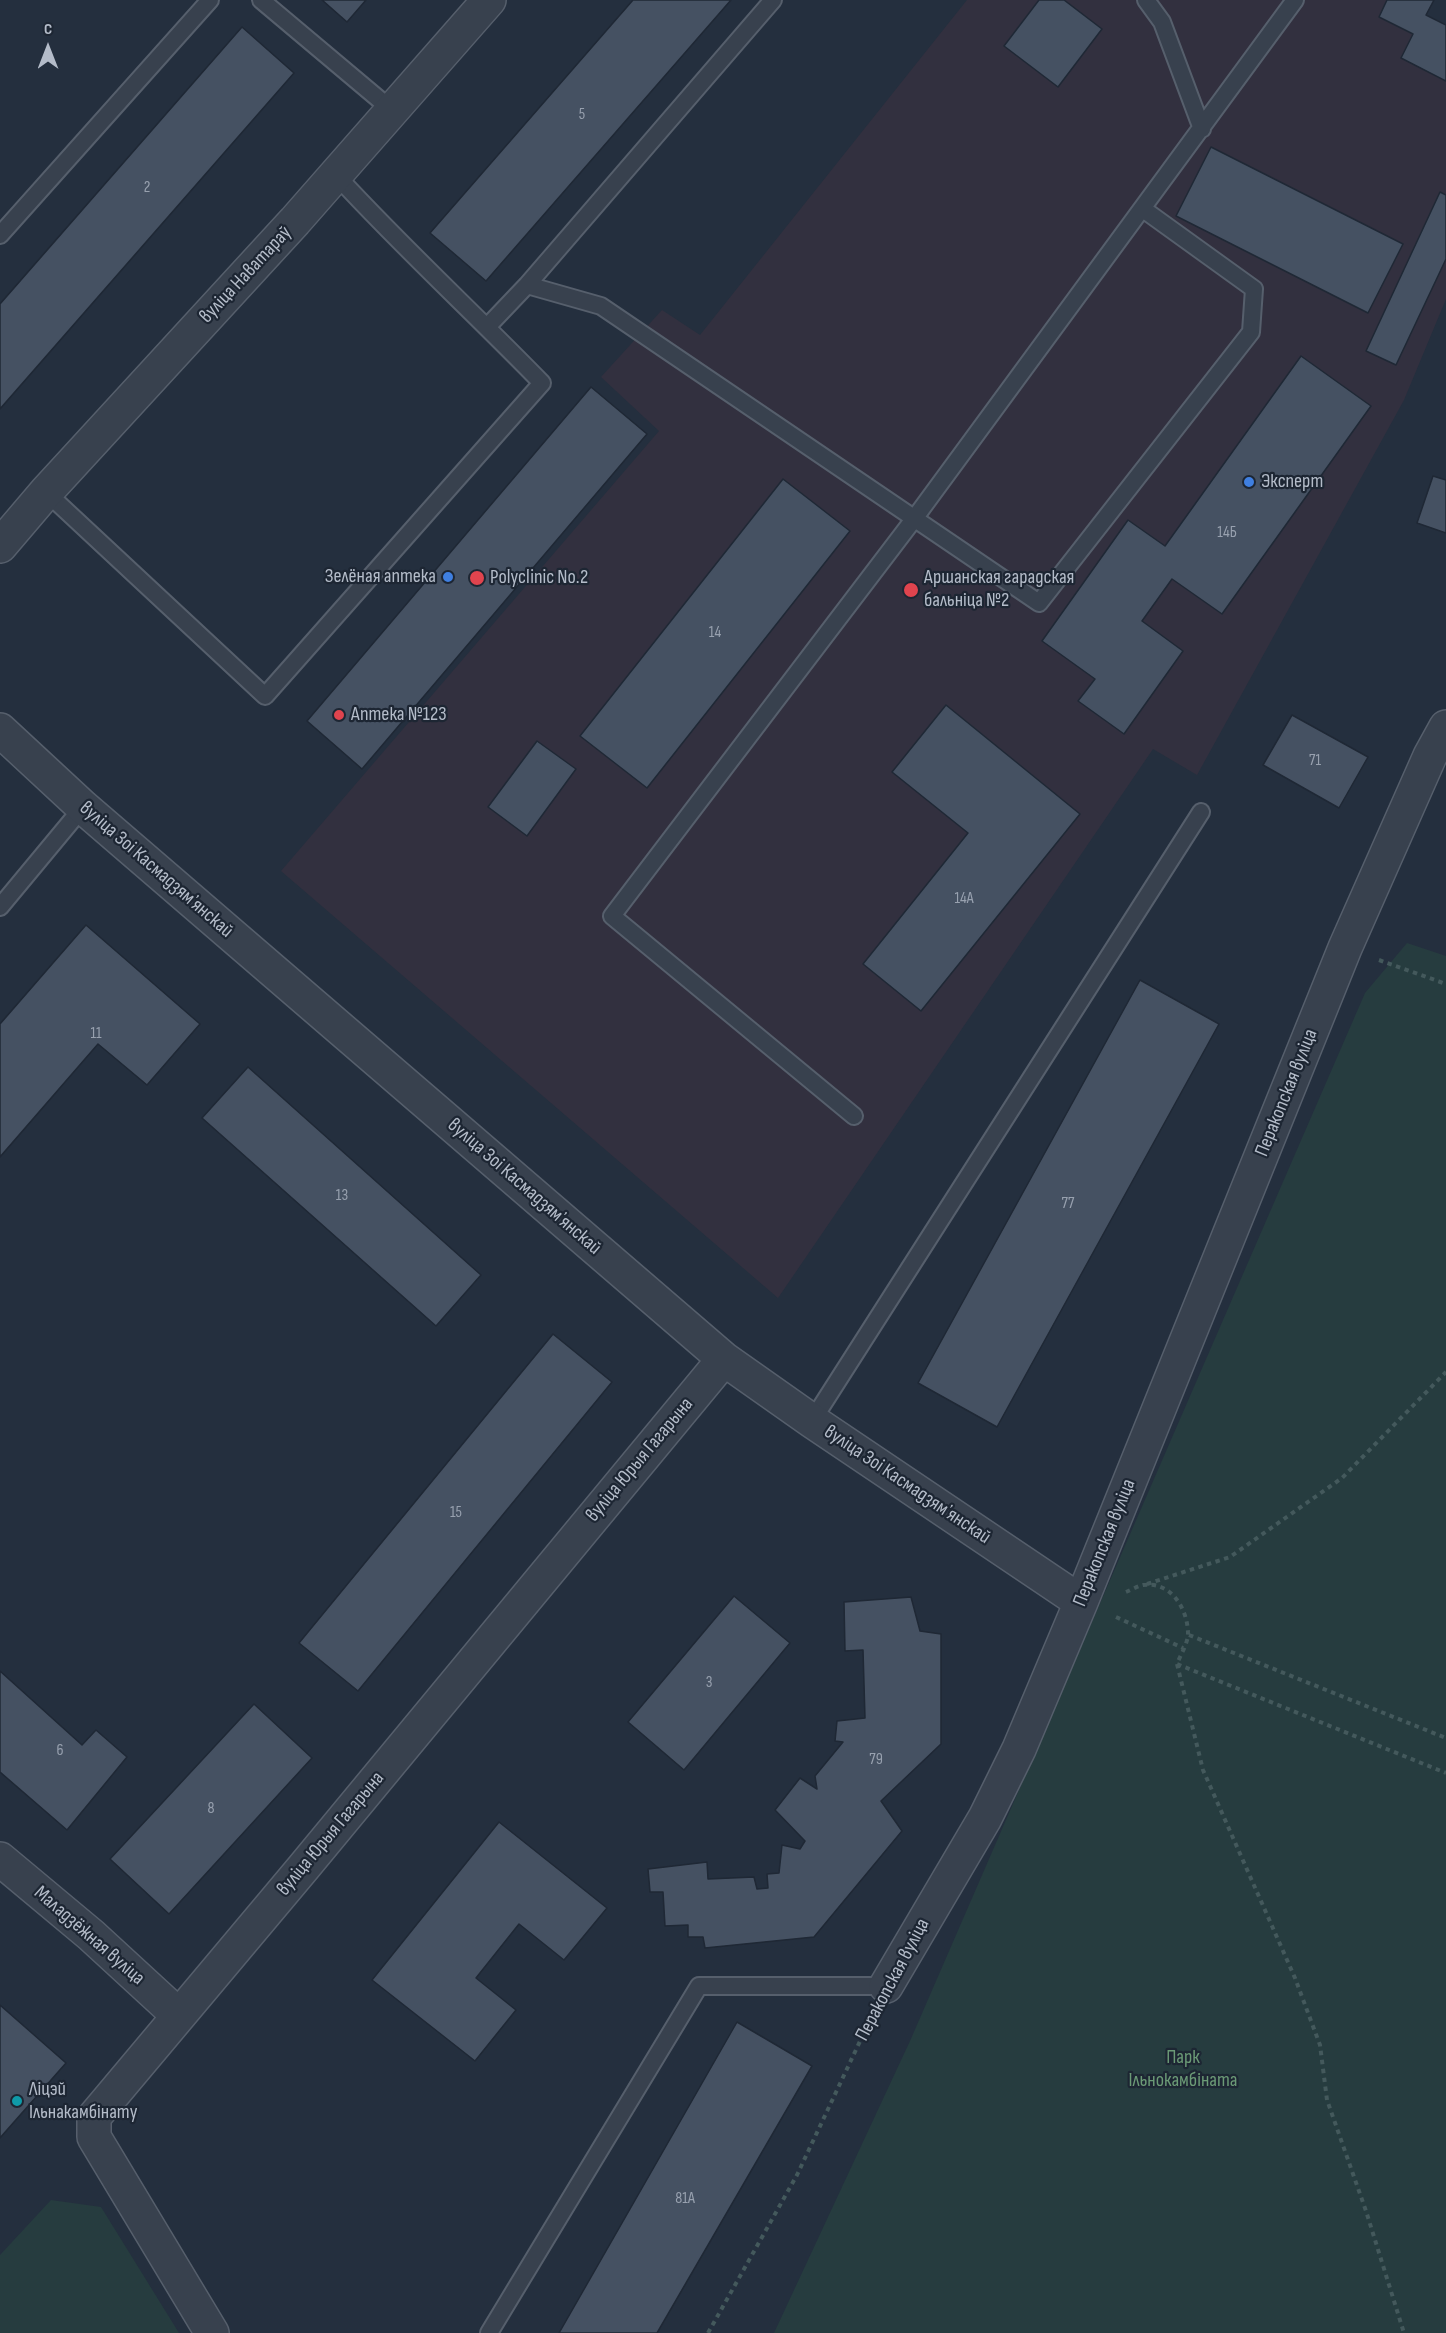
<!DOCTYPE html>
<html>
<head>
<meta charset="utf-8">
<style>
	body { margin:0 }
	#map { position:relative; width:1446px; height:2333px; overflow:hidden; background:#242f3e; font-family:"Sofia Sans Condensed",sans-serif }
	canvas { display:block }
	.north { position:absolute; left:18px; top:18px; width:60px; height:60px; -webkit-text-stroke:4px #1d2633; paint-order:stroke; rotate:0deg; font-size:16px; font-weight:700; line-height:24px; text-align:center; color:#b4bcc9 }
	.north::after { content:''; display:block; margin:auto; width:21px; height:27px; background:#b4bcc9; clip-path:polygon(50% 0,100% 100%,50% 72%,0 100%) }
</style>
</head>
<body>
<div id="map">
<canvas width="1446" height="2333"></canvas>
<div class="north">С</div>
</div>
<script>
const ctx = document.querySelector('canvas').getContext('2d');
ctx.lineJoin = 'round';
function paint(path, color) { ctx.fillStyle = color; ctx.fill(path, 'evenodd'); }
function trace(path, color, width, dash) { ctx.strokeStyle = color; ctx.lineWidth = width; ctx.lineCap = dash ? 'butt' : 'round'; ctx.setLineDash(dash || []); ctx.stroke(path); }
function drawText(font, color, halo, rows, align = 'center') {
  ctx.font = font + ' "Sofia Sans Condensed",sans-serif'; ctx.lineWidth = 4.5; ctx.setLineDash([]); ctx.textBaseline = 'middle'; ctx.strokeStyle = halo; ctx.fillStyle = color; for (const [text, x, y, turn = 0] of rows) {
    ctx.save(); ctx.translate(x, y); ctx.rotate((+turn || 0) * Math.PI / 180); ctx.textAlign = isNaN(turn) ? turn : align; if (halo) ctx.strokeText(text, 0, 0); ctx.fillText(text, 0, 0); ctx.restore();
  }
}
const medical = new Path2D(`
	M967,0h420l-8,17 34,17 -12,24 45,23v218l-42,101 -207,375 -44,-26 -375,549 -497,-427 378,-440 -58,-54 61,-67 38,25z`);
const green = new Path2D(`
	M1407,943l39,13v1377h-672l136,-292 455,-1048z
	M51,2200l50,7 78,126h-179v-78z`);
const building = new Path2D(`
	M322,0h44l-19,22z
	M633,0h98l-245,281 -56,-48z
	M1039,0h25l38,29 -44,58 -54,-41z
	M1387,0h47l-8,15 20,10v56l-45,-23 12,-24 -34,-17z
	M242,27l52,46 -294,336v-105z
	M1211,147l192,97 -35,69 -192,-97z
	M1440,192l6,3v64l-50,106 -30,-14z
	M1301,356l70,50 -149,208 -50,-35 -30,42 41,30 -59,83 -46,-33 17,-22 -53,-38 86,-121 37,26z
	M591,387l56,47 -285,335 -55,-48z
	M1433,476l13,4v53l-29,-10z
	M783,479l67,52 -203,257 -67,-52z
	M946,705l134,109 -159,197 -58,-47 105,-131 -76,-61z
	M1292,715l76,42 -29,51 -76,-43z
	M537,741l39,28 -49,67 -39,-29z
	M86,925l114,99 -53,61 -49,-41 -98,113v-133z
	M1140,980l79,44 -222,403 -79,-44z
	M248,1067l233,208 -45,51 -234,-208z
	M553,1334l59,48 -254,309 -59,-48z
	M734,1596l56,47 -106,127 -56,-48z
	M911,1597l9,34 21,3v110l-60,57 21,30 -88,106 -109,11 -2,-11h-15v-12l-23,1 -2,-34h-13l-2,-23 59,-7 1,17 46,-2 3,12 11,-1 -1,-14 12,-1 3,-28 18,4 5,-8 -30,-31 25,-32 17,11 -2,-13 28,-34 -8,-1 2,-20 28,-3 -2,-68 -18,1 -1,-49z
	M0,1671l82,74 14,-15 31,27 -60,73 -67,-58z
	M254,1704l58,54 -143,156 -59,-55z
	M499,1822l108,86 -43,52 -45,-36 -43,54 40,32 -41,51 -103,-81z
	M0,2005l66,58 -66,75z
	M737,2022l75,44 -155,267h-98z`);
const path = new Path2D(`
	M1379,960l67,24
	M1147,1584l83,-27 112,-79 104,-106
	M1126,1592c5,-2 12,-6 17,-7 28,-4 45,24 45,49 0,9 -8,22 -11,30l269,109
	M1116,1617l67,31
	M1189,1635l257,103
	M1177,1664l26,106 92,208 25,67 7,55 39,111 38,122
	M708,2333l89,-158 73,-155`);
const lane = new Path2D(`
	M261,0l132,111
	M1146,0l16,22 40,107
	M0,235l210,-235
	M527,285l74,21 438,297 212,-271 3,-43 -111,-80
	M487,327l40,-42 246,-285
	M46,492l219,204 277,-313c-68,-70 -140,-136 -206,-208
	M0,907l83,-100
	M854,1116l-242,-200 302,-397 381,-519
	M812,1421l389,-609
	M489,2333l210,-347h187`);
const street = new Path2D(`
	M0,546l46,-54 249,-271 194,-221
	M0,730l83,77 641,552 88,62 269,181
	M0,1859l91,76 87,80
	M886,1986l99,-168 34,-69 62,-147 264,-654 85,-192 16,-29
	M212,2333l-118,-196v-20l209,-249 421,-509`);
const markers = [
	[1249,482,6,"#3f7fe0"],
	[448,577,6,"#3f7fe0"],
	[477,578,8,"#e0444e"],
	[911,590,8,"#e0444e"],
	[339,715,6,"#e0444e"],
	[17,2101,6,"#0f9aa8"]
];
const numberNames = [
	["5",582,115],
	["2",147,188],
	["14Б",1227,533],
	["14",715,633],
	["71",1315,761],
	["14А",964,899],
	["11",96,1034],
	["13",342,1196],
	["77",1068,1204],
	["15",456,1513],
	["3",709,1683],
	["6",60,1751],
	["79",876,1760],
	["8",211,1809],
	["81А",685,2199]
];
const streetNames = [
	["вуліца Наватараў",246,275,-47],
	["вуліца Зоі Касмадзямʼянскай",156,870,41],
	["Перакопская вуліца",1287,1093,-68],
	["вуліца Зоі Касмадзямʼянскай",524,1187,41],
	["вуліца Юрыя Гагарына",640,1460,-50],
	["вуліца Зоі Касмадзямʼянскай",907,1485,34],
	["Перакопская вуліца",1105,1543,-68],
	["вуліца Юрыя Гагарына",331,1834,-50],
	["Маладзёжная вуліца",89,1936,41],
	["Перакопская вуліца",893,1980,-62]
];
const poiNames = [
	["Эксперт",1261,482],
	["Зелёная аптека",436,577,"right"],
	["Polyclinic No.2",490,578],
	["Аршанская гарадская",924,578],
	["бальніца №2",924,601],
	["Аптека №123",351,715],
	["Ліцэй",29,2090],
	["Ільнакамбінату",29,2113]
];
const parkNames = [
	["Парк",1183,2058],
	["Ільнокамбіната",1183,2081]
];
paint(medical, '#32303f');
paint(green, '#263c3f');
paint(building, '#455162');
trace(building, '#1f2835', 1.5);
trace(lane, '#565f6c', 20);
trace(street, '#565f6c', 36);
trace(path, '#44595c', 4, [4.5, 4.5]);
trace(lane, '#38414e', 16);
trace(street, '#38414e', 33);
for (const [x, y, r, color] of markers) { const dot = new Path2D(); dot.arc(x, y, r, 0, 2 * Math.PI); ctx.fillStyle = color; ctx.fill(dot); trace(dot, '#1d2633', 2); }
drawText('16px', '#98a1af', null, numberNames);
drawText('20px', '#b4bcc9', '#1d2633', streetNames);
drawText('20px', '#b4bcc9', '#1d2633', poiNames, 'left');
drawText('20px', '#6b9a76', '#1d2633', parkNames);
</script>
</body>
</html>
